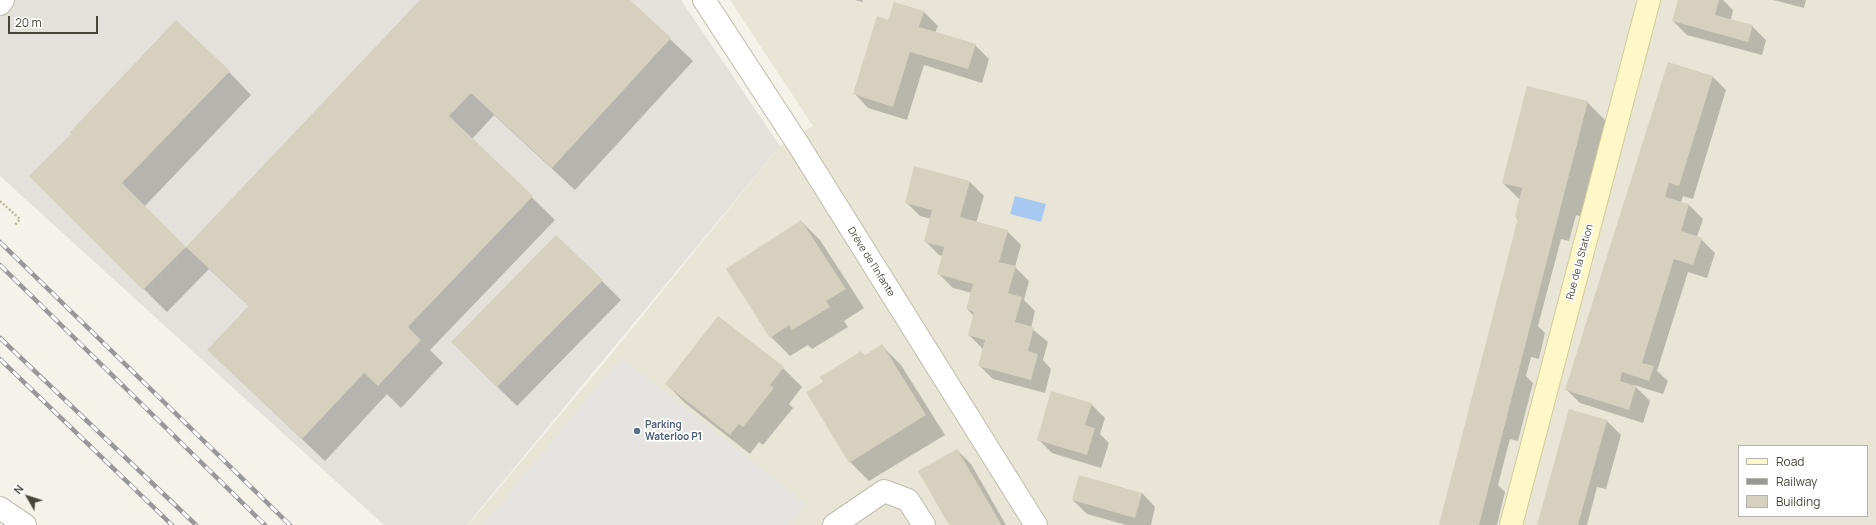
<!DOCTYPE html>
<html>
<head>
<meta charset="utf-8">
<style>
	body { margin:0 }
	#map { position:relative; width:1876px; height:525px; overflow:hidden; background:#f4f2e9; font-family:Manrope,sans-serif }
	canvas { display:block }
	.legend { position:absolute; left:1738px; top:445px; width:130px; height:72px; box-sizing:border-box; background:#fff; border:1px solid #b6b4af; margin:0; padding:5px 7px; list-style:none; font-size:12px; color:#484437 }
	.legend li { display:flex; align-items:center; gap:8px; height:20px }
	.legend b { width:20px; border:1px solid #b6b4af }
	.north { position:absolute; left:8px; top:477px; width:40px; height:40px; -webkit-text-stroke:3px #fff; paint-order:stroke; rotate:309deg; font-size:11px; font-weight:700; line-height:16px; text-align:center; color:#484437 }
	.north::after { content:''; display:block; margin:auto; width:14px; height:18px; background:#484437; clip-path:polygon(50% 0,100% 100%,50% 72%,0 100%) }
	.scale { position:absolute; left:8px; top:16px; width:90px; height:18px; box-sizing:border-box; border:2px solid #484437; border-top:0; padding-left:5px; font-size:12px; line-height:14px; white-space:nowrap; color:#484437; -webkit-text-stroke:3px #fff; paint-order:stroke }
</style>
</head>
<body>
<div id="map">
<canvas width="1876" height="525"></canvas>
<ul class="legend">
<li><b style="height:5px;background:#fef8c9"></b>Road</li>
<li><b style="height:5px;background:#989898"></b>Railway</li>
<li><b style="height:11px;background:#d6d0be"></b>Building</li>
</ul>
<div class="north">N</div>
<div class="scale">20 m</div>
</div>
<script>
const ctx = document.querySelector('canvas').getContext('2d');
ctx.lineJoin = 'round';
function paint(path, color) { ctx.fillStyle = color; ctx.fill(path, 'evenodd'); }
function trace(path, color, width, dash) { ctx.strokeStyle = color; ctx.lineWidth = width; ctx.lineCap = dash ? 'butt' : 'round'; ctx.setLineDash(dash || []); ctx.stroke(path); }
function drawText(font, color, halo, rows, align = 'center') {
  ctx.font = font + ' Manrope,sans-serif'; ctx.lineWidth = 3.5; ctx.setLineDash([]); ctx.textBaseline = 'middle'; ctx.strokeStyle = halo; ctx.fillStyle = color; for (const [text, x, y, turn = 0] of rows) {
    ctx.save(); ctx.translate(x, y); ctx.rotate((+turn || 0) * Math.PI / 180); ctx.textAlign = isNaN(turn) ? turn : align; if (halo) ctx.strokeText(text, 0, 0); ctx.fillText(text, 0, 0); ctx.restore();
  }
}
const residential = new Path2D(`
	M730,0h1146v525h-1408l141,-168 171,-211 33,-20zM1739,446h128v70h-128z`);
const industrial = new Path2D(`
	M12,0h669l99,146 -313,379h-83l-384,-349v-160z`);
const parking = new Path2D(`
	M621,358l185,146 -18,21h-305z`);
const water = new Path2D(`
	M1015,196l31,8 -5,18 -31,-8z`);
const shadow = new Path2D(`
	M421,0h208l64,61 -118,129 -81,-75 -22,24 83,81 -125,130 13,13 -42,45 -14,-14 -62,67 -117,-111 41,-44 -40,-37 -42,43 -137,-136 199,-104 22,23 -107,112 42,41z
	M855,0h8l-1,2z
	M1679,0h44l10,10 -2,10 21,6 14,14 -4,15 -75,-20 -14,-14z
	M1773,0h33l-2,8z
	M924,12l14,14 -3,7 40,12 14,14 -7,24 -58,-18 -17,55 -39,-12 -13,-14 34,-73z
	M1712,76l14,14 -33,109 -10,-3 -2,7 8,2 14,14 -6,18 4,2 14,14 -8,25 -19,-6 -31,99 11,10 -5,13 -29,-9 16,16 -7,22 -63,-20 -14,-14z
	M1587,102l19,19 -24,96 -6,-2 -7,26 -8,-2 -23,87 7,7 -6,26 -8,-2 -5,19 7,7 -15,58 -8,-2 -12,46 7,7 -8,33h-55l76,-305 -2,-3 4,-17 -17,-17z
	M970,182l14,14 -8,27 31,8 14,14 -6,22 14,14 -5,19 11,11 -4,17 17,14 -5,18 8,9 -6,24 -52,-14 -14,-14 4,-16 -14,-14 5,-19 -7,-7 5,-16 -19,-5 -14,-14 4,-18 -4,-1 -14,-14 6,-22 -11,-3 -14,-14z
	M801,221l19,19 44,68 -20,13 4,6 -36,22 -4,-4 -18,11 -19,-19z
	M602,281l19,19 -104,106 -46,-45z
	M882,346l19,19 44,70 -76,46 -19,-19 -26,-80 37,-30 4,4z
	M783,368l19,19 -13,17 4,4 -30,37 -4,-3 -9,12 -65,-51 -19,-19z
	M1091,404l14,14 -5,16 9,9 -8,25 -49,-15 -14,-14z
	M1569,411l38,10 14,14 -15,54 -9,-2 -10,38h-49z
	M957,450l14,14 35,61h-56z
	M1142,493l13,14 -4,18h-25l-39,-11 -14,-14z`);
const building = new Path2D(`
	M420,0h210l41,38 -119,130 -81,-75 -22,23 84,80 -125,131 13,13 -43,46 -14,-13 -62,66 -95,-89 42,-44 -63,-59z
	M1678,0h41l-4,15 38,10 -5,17 -76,-21z
	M894,2l30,9 -5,16 57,17 -8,25 -58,-17 -17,55 -40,-13 24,-78 11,4z
	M176,20l54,51 -108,112 64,64 -43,43 -114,-114 42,-42 -1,-2z
	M1668,62l45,14 -34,110 -10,-3 -4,14 24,7 -8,27 21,7 -9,27 -19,-6 -32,104 12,3 -5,15 -27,-9 -2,9 16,5 -7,24 -64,-20z
	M1527,86l61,15 -109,424h-40l79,-307 -3,-1 7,-29 -20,-5z
	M914,166l56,15 -10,36 48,13 -9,32 17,4 -8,27 14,4 -7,25 19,5 -6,24 10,3 -7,26 -53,-14 7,-26 -17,-5 6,-23 -8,-3 7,-25 -36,-10 7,-27 -20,-5 8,-32 -27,-7z
	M801,220l45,69 -20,12 4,6 -38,23 -3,-5 -19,13 -44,-69z
	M556,235l47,45 -106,107 -46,-45z
	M718,316l66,51 -14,18 4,3 -31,39 -4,-3 -9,11 -65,-51z
	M882,344l44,71 -77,48 -43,-71 17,-10 -3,-5 41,-26 3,5z
	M1051,391l41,12 -7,22 10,3 -8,27 -50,-15z
	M1569,409l38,11 -29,105h-41z
	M957,449l43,73 1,3h-52l-31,-54z
	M1079,475l63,18 -7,25 -63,-18z`);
const path = new Path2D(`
	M0,201l20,18 -5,6`);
const street = new Path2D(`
	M704,0l94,144 238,381
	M0,4l3,-4
	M0,508l25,17
	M834,525l50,-34 24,9 16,25`);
const secondary = new Path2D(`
	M1511,525l138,-525`);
const rail = new Path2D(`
	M0,242l290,283
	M0,265l265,260
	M0,338l196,187
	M0,359l172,166`);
const markers = [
	[637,431,4,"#5c6f8a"]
];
const streetNames = [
	["Drève de l'Infante",871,262,58],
	["Rue de la Station",1580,262,-75]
];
const serviceNames = [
	["Parking",645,425],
	["Waterloo P1",645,437]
];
paint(residential, '#e8e5d7');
paint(industrial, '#e4e1da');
paint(parking, '#e6e4e0');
paint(water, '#a7c8f0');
paint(shadow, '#0003');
paint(building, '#d6d0be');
trace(street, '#c0bcab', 24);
trace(secondary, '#d3cc99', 24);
trace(path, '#c1b99d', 2.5, [2, 2]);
trace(street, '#fff', 22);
trace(secondary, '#fef8c9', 22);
trace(rail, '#989898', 4.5);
trace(rail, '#fff', 3, [9]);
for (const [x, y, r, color] of markers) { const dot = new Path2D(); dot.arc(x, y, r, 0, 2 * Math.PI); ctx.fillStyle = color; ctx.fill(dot); trace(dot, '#fff', 1.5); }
drawText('10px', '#484437', '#fff', streetNames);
drawText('bold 10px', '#4e5e75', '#fff', serviceNames, 'left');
</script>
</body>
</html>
